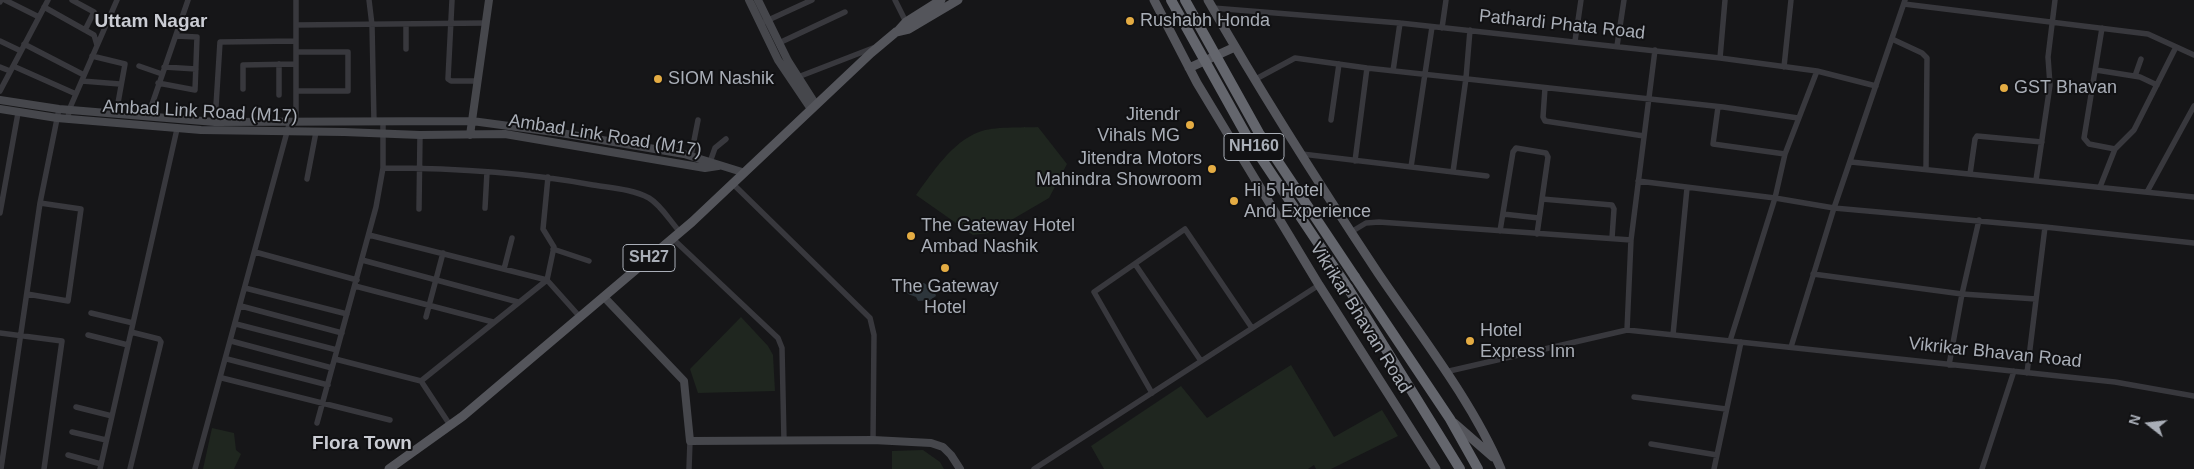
<!DOCTYPE html>
<html>
<head>
<meta charset="utf-8">
<style>
	body { margin:0 }
	#map { position:relative; width:2194px; height:469px; overflow:hidden; background:#161618; font-family:Helvetica,sans-serif }
	canvas { display:block }
	.north { position:absolute; left:2124px; top:399px; width:50px; height:50px; -webkit-text-stroke:4px #111113; paint-order:stroke; rotate:286deg; font-size:14px; font-weight:700; line-height:20px; text-align:center; color:#a9aeb7 }
	.north::after { content:''; display:block; margin:auto; width:18px; height:22px; background:#a9aeb7; clip-path:polygon(50% 0,100% 100%,50% 72%,0 100%) }
</style>
</head>
<body>
<div id="map">
<canvas width="2194" height="469"></canvas>
<div class="north">N</div>
</div>
<script>
const ctx = document.querySelector('canvas').getContext('2d');
ctx.lineJoin = 'round';
function paint(path, color) { ctx.fillStyle = color; ctx.fill(path, 'evenodd'); }
function trace(path, color, width, dash) { ctx.strokeStyle = color; ctx.lineWidth = width; ctx.lineCap = dash ? 'butt' : 'round'; ctx.setLineDash(dash || []); ctx.stroke(path); }
function drawText(font, color, halo, rows, align = 'center') {
  ctx.font = font + ' Helvetica,sans-serif'; ctx.lineWidth = 4; ctx.setLineDash([]); ctx.textBaseline = 'middle'; ctx.strokeStyle = halo; ctx.fillStyle = color; for (const [text, x, y, turn = 0] of rows) {
    ctx.save(); ctx.translate(x, y); ctx.rotate((+turn || 0) * Math.PI / 180); ctx.textAlign = isNaN(turn) ? turn : align; if (halo) ctx.strokeText(text, 0, 0); ctx.fillText(text, 0, 0); ctx.restore();
  }
}
const green = new Path2D(`
	M1038,127l29,37 -18,34 -60,35 -16,2 -57,-40c17,-23 36,-53 63,-63 15,-6 42,-4 59,-5z
	M741,317l27,29 5,9 2,36 -77,2 -8,-24z
	M1291,365l43,72 48,-27 16,26 -67,33h-15l-2,-4 -6,4h-204l-13,-23 90,-60 26,32z
	M212,428l22,5 2,17 5,4 -7,15h-31z
	M923,450l17,12 4,7h-52v-18z`);
const water = new Path2D(`
	M912,282l8,2 4,-1 10,7 2,6 -6,4 -12,1 -2,-4 -8,-3 -3,-8z`);
const street = new Path2D(`
	M5,0l34,17
	M72,0l22,12 -9,18 9,5 3,10
	M369,0l3,25 2,97
	M452,0l-4,79 3,2h27
	M895,0l11,22
	M0,2l1,-2
	M1904,4l244,30 46,21
	M44,7l41,23
	M1213,8l187,15 320,35 97,13 59,15
	M764,22l48,-22
	M296,25l190,-2
	M1442,28l4,-28
	M2102,28l-18,110 5,6 26,5
	M1892,39l30,14 5,5 -1,111
	M0,41l21,10
	M1575,41l6,-41
	M779,43l66,-31
	M24,44l60,31
	M1617,46l7,-46
	M406,49v-25
	M92,56l33,8 -9,50
	M1720,58l5,-58
	M13,66l63,28
	M139,66l23,8
	M0,67l10,4
	M164,67l32,2
	M1784,67l7,-67
	M2096,70l44,7 17,8
	M1393,71l7,-48
	M2135,76l6,-17
	M798,77l75,-29
	M1254,80l41,-22 72,10 356,39 75,11
	M82,81l38,3
	M158,83l37,7 2,-53 -21,-1
	M1545,88l-2,29 2,4 99,15
	M243,89v-24l53,-1
	M0,91l48,-91
	M296,91h52v-39h-52
	M279,95v-31
	M1718,107l-5,37 72,10
	M148,116l40,-116
	M68,119l1,-9 48,-110
	M1331,120l8,-56
	M296,121v-121
	M215,122l5,-80 76,-1
	M1302,154l185,22
	M691,156l7,-36
	M1355,161l12,-93
	M710,162l5,-14 11,-9
	M1851,162l343,35
	M1411,167l21,-140
	M383,168c71,0 141,4 210,17 18,3 39,4 56,13 12,7 21,23 31,34
	M1453,172l13,-94 4,-48
	M1970,174l5,-35 2,-3 65,6
	M548,177l-5,52 11,18 -7,33 33,37
	M307,179l9,-47
	M2036,180l14,-95 -2,-28 7,-57
	M1638,181l137,17 59,10 211,19 -18,146
	M732,183l138,135 4,17 -1,105
	M2100,187l15,-38 19,-19 42,-83
	M2147,192l47,-86
	M1542,199l70,6 2,4 -2,29
	M485,208l2,-36
	M419,209l1,-74
	M0,213l18,-100
	M1503,214l36,4
	M1979,220l-17,74 74,5
	M2045,227l149,16
	M1500,231l13,-79 3,-4 30,5 2,4 -11,77
	M1351,232l15,-9 13,-1 252,18
	M369,235l178,45 -126,101 29,44
	M672,238l106,100 4,10 2,93
	M553,249l36,12
	M255,252l102,28
	M362,260l156,42
	M1135,264l66,97
	M504,269l8,-31
	M1813,274l149,20 -13,71
	M355,286l138,36
	M245,288l102,26
	M27,294l41,7 13,-92 -41,-6
	M241,306l101,27
	M91,313l42,10
	M426,317l17,-64
	M236,324l101,26
	M1627,330l4,-90 24,-190
	M0,333l62,8 -18,128
	M88,335l40,10
	M1673,335l14,-147
	M231,341l101,27
	M1730,341l45,-143 10,-44 32,-83
	M1791,347l43,-139 71,-208
	M227,359l101,26
	M335,359l86,22
	M1445,372l182,-42 488,52 79,14
	M222,378l168,42
	M1152,393l-58,-101 91,-63 67,99
	M1634,397l92,12
	M76,407l36,9
	M317,423l59,-216 7,-39v-46
	M72,432l34,8
	M1651,444l66,11
	M68,455l33,9
	M1,469l39,-266 19,-94
	M100,469l77,-340
	M130,469l31,-127 -2,-3 -28,-7
	M195,469l95,-348
	M689,469l1,-28
	M1034,469l285,-184
	M1714,469l27,-127
	M1982,469l32,-98`);
const secondary = new Path2D(`
	M749,0l29,60 33,49
	M758,0l30,61 28,44
	M0,100l59,9 156,13 257,-1 89,12 123,21 58,18
	M0,109l57,9 144,12 143,2 76,3 85,-1 200,34 13,-2
	M470,135l19,-135
	M604,297l80,84 6,60 183,-1 58,3 12,4 8,8 9,14`);
const primary = new Path2D(`
	M1154,0l43,83 122,202 117,184
	M1208,0c53,93 111,184 170,273 42,62 94,128 123,196
	M897,32l9,-10 35,-22
	M1189,68l46,-21
	M1454,423l39,34
	M389,469l74,-53 229,-194 179,-169 25,-21 13,-3 49,-29`);
const highway = new Path2D(`
	M1355,277l95,142 28,50
	M1348,288l112,181`);
const highwayBridge = new Path2D(`
	M1171,0l78,140 99,148
	M1185,0l74,133 96,144`);
const markers = [
	[1130,21,5,"#e4ac43"],
	[658,79,5,"#e4ac43"],
	[2004,88,5,"#e4ac43"],
	[1190,125,5,"#e4ac43"],
	[1212,169,5,"#e4ac43"],
	[1234,201,5,"#e4ac43"],
	[911,236,5,"#e4ac43"],
	[945,268,5,"#e4ac43"],
	[1470,341,5,"#e4ac43"]
];
const shields = [
	[1254,147,60],
	[649,258,52]
];
const shieldNames = [
	["NH160",1254,147],
	["SH27",649,258]
];
const poiNames = [
	["Rushabh Honda",1140,21],
	["SIOM Nashik",668,79],
	["GST Bhavan",2014,88],
	["Jitendr",1180,115,"right"],
	["Vihals MG",1180,136,"right"],
	["Jitendra Motors",1202,159,"right"],
	["Mahindra Showroom",1202,180,"right"],
	["Hi 5 Hotel",1244,191],
	["And Experience",1244,212],
	["The Gateway Hotel",921,226],
	["Ambad Nashik",921,247],
	["The Gateway",945,287,"center"],
	["Hotel",945,308,"center"],
	["Hotel",1480,331],
	["Express Inn",1480,352]
];
const streetNames = [
	["Pathardi Phata Road",1562,25,6],
	["Ambad Link Road (M17)",200,112,3],
	["Ambad Link Road (M17)",605,136,9],
	["Vikrikar Bhavan Road",1360,318,58],
	["Vikrikar Bhavan Road",1995,353,6]
];
const neighbourhoodNames = [
	["Uttam Nagar",151,22],
	["Flora Town",362,444]
];
paint(green, '#1f261f');
paint(water, '#2d353b');
trace(street, '#38383d', 5.5);
trace(secondary, '#46474c', 8);
trace(primary, '#54555b', 9);
trace(highway, '#64666d', 10);
trace(highwayBridge, '#64666d', 10);
for (const [x, y, r, color] of markers) { const dot = new Path2D(); dot.arc(x, y, r, 0, 2 * Math.PI); ctx.fillStyle = color; ctx.fill(dot); trace(dot, '#111113', 2); }
for (const [x, y, w] of shields) { const box = new Path2D(); box.roundRect(x - w / 2, y - 13.5, w, 27, 4); ctx.fillStyle = '#111113'; ctx.fill(box); trace(box, '#a9aeb7', 1); }
drawText('bold 16px', '#a9aeb7', null, shieldNames);
drawText('18px', '#a9aeb7', '#111113', poiNames, 'left');
drawText('18px', '#a9aeb7', '#111113', streetNames);
drawText('bold 19px', '#caccd3', '#111113', neighbourhoodNames);
</script>
</body>
</html>
